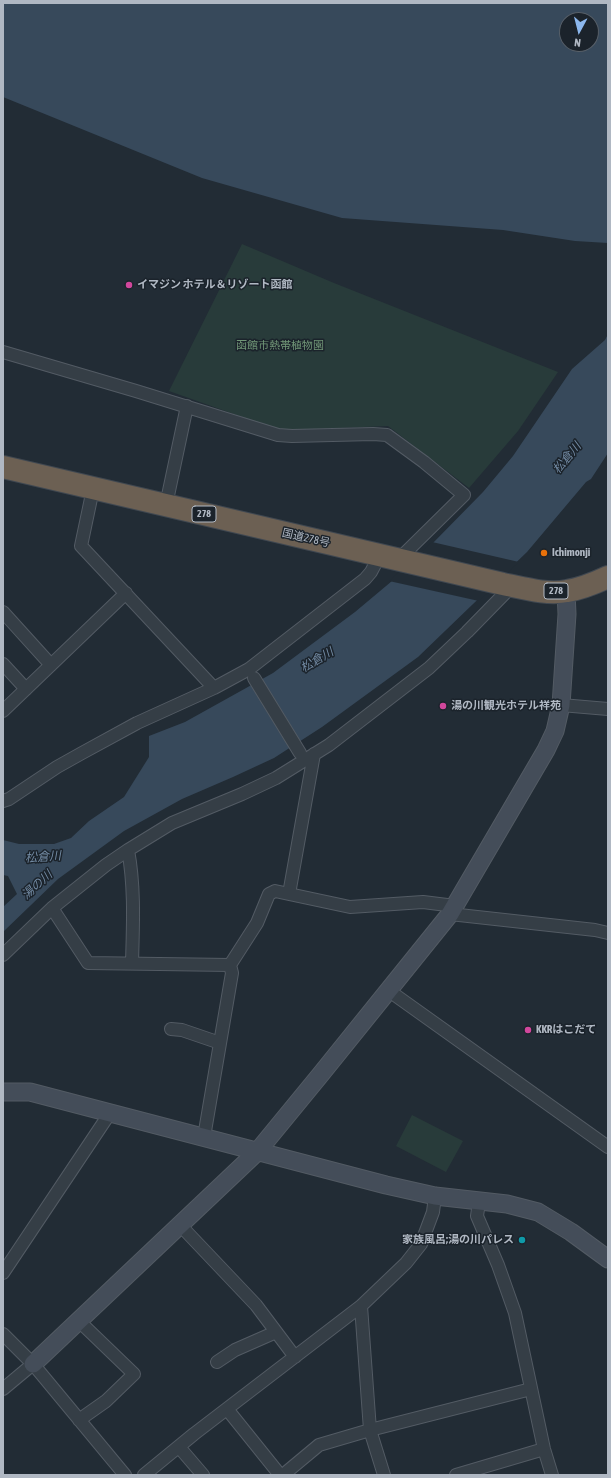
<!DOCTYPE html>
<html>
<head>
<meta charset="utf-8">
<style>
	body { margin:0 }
	#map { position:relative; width:611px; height:1478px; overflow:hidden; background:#222c35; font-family:"Asap Condensed",sans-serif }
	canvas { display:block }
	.frame { position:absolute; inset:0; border:4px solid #b0b8c3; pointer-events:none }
	.north { position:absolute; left:559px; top:12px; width:40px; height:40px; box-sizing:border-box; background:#1b232b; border:1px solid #575f68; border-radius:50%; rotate:187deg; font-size:11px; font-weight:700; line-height:16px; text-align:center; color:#b0b8c3 }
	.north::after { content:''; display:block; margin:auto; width:14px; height:18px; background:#8bb7ed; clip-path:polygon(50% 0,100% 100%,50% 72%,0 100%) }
</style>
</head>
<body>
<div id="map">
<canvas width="611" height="1478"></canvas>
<div class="frame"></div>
<div class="north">N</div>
</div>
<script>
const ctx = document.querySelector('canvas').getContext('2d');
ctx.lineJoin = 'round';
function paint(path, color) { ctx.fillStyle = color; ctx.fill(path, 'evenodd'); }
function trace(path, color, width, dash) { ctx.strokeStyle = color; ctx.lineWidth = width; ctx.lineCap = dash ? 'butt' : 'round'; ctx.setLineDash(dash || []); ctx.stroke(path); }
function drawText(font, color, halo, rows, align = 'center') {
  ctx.font = font + ' "Asap Condensed","Noto Sans JP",sans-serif'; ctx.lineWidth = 3; ctx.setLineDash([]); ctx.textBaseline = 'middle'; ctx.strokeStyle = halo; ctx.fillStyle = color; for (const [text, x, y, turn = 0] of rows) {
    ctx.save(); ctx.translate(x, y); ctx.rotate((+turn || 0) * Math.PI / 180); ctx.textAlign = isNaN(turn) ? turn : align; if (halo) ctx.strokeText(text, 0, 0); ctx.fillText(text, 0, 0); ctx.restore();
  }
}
const green = new Path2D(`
	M242,244l92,39 224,89 -40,59 -49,57 -81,-62 -96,4 -16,-1 -107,-38z
	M412,1115l51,26 -17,31 -50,-26z`);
const water = new Path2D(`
	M3,3h605v240l-33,-2 -72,-11 -161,-12 -140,-40 -199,-81zM567,20h24v24h-24z
	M608,334v119l-17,26 -5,3 -59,70 -109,105 -96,70 -48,31 -41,19 -51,22 -58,32 -66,48 -55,53v-25l14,-13 -9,-18 -5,-1v-35l16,4h35l17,-6 18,-17 35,-24 25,-40v-21l36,-14 88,-49 82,-61 37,-31 40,-37 51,-52 30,-36 59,-87 33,-29z`);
const pier = new Path2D(`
	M432,542l87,20 -40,39 -90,-20z`);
const street = new Path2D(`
	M3,352l133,39 142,44 14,1 81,-2 14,1 37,27 40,33 -65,64
	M93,489l-12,57 133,142
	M166,505l21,-99
	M3,612l48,53
	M3,664l23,25
	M254,678l46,75
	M561,705l47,4
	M3,711l123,-118
	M3,801l6,-2 48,-32 25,-14 55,-30 77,-35 35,-19 116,-90 6,-7 9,-17
	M128,850c7,37 5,76 4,113
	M289,894l61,13 73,-5 32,4
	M52,908l36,55 142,2
	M450,914l145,16 13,3
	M3,955l49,-47 54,-43 22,-15 44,-27 70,-29 34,-16 53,-33 100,-77 38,-36 45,-46
	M388,990l220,157
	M171,1029l11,1 38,13
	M204,1137l28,-164 -2,-8 27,-42 12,-29 6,-3 14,3 25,-140
	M479,1202l-2,14 21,49 17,48 29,136 8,26
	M181,1226l75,79 39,52
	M3,1273l107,-160
	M361,1306l9,124 14,45
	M79,1321l55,53 -28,27 -27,19
	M3,1334l30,30 92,111
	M217,1362l18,-12 41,-18
	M3,1389l30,-25
	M227,1409l53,66
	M179,1447l24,28
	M144,1475l50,-41 167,-128 45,-43 15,-19 12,-32 2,-16
	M283,1475l36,-30 51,-15 161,-41
	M456,1475l88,-26`);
const secondary = new Path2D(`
	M3,1092h27l356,93 49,11 72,8 31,8 33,20 37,27
	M33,1364l224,-212 64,-78 129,-160 96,-164 9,-19 6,-26 6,-91 -1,-22`);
const highway = new Path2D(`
	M3,467l500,117c20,4 44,11 64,7 14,-2 28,-8 41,-14`);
const markers = [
	[129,285,4,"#d1479c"],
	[544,553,4,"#e8710a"],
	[443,706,4,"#d1479c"],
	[528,1030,4,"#d1479c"],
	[522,1240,4,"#0f9aa8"]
];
const shields = [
	[204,514,24],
	[556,591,24]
];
const shieldNames = [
	["278",204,514],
	["278",556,591]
];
const poiNames = [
	["イマジン ホテル＆リゾート函館",137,285],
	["Ichimonji",552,553],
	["湯の川観光ホテル祥苑",451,706],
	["KKRはこだて",536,1030],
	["家族風呂;湯の川パレス",514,1240,"right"]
];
const parkNames = [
	["函館市熱帯植物園",280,346]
];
const streetNames = [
	["国道278号",306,538,13]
];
const waterNames = [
	["松倉川",567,458,-50],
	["松倉川",317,660,-31],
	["松倉川",43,857,-4],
	["湯の川",37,885,-42]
];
paint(green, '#283b3a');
paint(water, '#37495b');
paint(pier, '#222c35');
trace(street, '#535b64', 14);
trace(secondary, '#535b64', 19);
trace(highway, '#404851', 24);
trace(street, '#353e46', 12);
trace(secondary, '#444d59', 17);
trace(highway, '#6c6053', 22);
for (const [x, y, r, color] of markers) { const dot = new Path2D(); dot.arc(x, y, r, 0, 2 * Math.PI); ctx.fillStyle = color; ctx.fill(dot); trace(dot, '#1b232b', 1.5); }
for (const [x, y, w] of shields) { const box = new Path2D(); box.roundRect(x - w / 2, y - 8, w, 16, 3); ctx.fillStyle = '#1b232b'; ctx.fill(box); trace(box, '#b0b8c3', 1); }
drawText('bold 10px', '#b0b8c3', null, shieldNames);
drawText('bold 11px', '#b0b8c3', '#1b232b', poiNames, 'left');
drawText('11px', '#719677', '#1b232b', parkNames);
drawText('11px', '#b0b8c3', '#1b232b', streetNames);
drawText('italic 12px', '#738ba4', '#1b232b', waterNames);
</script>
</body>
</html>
